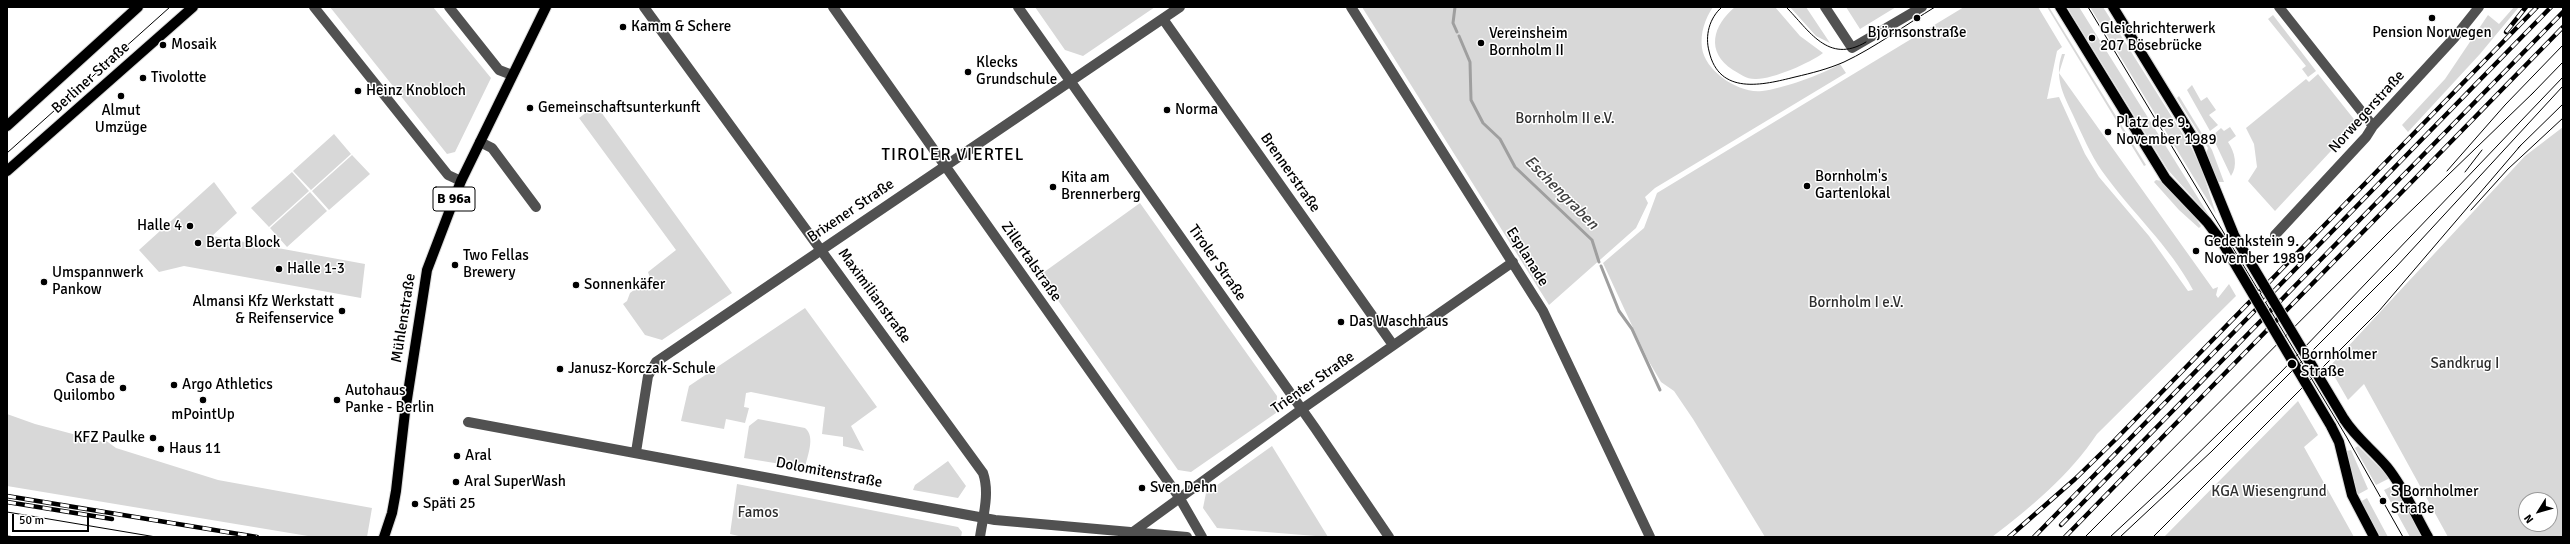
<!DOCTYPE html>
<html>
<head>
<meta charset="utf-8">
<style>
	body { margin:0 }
	#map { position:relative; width:2570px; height:544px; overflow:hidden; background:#fff; font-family:Signika,sans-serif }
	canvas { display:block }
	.frame { position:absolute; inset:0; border:8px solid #000; pointer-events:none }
	.north { position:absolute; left:2518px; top:492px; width:40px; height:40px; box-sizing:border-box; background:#fff; border:1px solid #999; border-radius:50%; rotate:233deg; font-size:11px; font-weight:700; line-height:16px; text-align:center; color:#000 }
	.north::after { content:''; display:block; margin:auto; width:14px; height:18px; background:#000; clip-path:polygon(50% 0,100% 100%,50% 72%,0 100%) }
	.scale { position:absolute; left:12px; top:514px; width:77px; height:18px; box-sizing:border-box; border:2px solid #000; border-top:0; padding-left:5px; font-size:12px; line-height:14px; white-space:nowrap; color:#000; -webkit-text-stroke:3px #fff; paint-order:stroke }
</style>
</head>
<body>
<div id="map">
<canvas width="2570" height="544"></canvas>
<div class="frame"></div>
<div class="north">N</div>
<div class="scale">50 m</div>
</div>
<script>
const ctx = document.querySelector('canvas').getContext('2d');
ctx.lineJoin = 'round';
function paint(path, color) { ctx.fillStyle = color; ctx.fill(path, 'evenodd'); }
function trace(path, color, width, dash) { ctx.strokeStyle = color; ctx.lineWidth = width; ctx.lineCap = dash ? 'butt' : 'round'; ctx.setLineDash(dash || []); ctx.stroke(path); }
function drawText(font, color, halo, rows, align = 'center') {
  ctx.font = font + ' Signika,sans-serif'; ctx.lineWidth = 3; ctx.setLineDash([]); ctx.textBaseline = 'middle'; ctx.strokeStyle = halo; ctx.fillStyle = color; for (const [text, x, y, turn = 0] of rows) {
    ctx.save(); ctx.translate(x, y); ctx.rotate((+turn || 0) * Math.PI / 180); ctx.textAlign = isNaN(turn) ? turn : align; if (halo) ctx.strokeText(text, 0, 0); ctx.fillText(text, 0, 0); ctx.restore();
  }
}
const green = new Path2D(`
	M330,7h103l58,71 -36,74 -8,2z
	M1035,7h120l-72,49 -18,-6z
	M1362,7h351c-8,12 -13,26 -11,41 3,23 37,46 60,43 20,-2 61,-17 78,-27l6,9 -191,115 -10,9 3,6 -12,25 -87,77z
	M1735,7h40l25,29 23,17c-13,10 -52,27 -68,26 -9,0 -15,-5 -22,-9 -28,-18 -20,-45 2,-63z
	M1790,7h16l24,36 -14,-7z
	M1846,7h50l-36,22z
	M1964,7h74l24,40 -5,4 -10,48 12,-2 26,57 14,23 50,59 39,55 5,-1c-23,-44 -62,-78 -91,-119 -12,-17 -20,-37 -29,-56 -10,-21 -19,-38 -11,-61h3l-6,19 154,216 5,-2 -2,8 2,3 11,-14 7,12 -139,138c-27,41 -67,74 -105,103h-227l-72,-118 -19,-28 -13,-9 -13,-22 -45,-97 41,-35 13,-35z
	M2047,7h2l97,158 -2,1z
	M2067,7h12l131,210 -42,-47z
	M2090,7h13l89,142 10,21 14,44z
	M2514,7h5l-39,47 -72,78 -6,-7 43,-46 43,-64 11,9z
	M2273,15l43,56 -8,6 -6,-8 4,-3 -38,-47z
	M2318,74l39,49 -82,88 -27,-30 9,-14 -3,-23 -8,-16 60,-49 3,3z
	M2192,85l9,16 6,-4 9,13 -7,5 9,10 -8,6 -23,-41z
	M2179,96l33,54 12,32h-6l-12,-28 2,-6 -31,-50z
	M596,105l136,188 -70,47 -17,-5 -22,-31 4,-3 3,-8 20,-15 -2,-6 28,-22 -97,-132z
	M2230,127l6,9 -8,6c7,10 10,24 3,34l-19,-40 9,-8 3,3z
	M2563,127v410h-115l-84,-153 -16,16 -19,-33 196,-211zM2526,500h24v24h-24z
	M334,134l17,20 -40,36 -18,-19z
	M352,155l18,19 -41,36 -17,-19z
	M292,172l17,19 -40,36 -18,-19z
	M2156,180l6,1c12,16 30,30 39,45l-2,2 -20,-18 -25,-28z
	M214,182l23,31 -25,23 153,28 -4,34 -177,-32 -25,6 -20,-22z
	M310,192l17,19 -40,36 -17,-19z
	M1140,203l137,193 -1,17 -85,59 -13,-2 -138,-195z
	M805,308l72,99 -26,19 13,25 -21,-5v-9l-21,-3 3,-27 -74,-15 -5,1 -2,14 5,1 -4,15 -19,-4 -2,10 -43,-8 8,-35z
	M2298,401l20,34 -14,12 50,90h-190z
	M7,414l28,10 68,18 -2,-5 15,11 102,32 154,28 -5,29h-53l-307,-51z
	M758,419l47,9c11,9 2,28 0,40l-61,-10 5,-32z
	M1272,446l56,91 -111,-9 -14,-20 3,-15z
	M2358,446l32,32 -14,7 -21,-37z
	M2351,450l17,39 -11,6 -10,-44z
	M948,461l18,25 -8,12 -45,-8 2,-5z
	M737,484l221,43 4,5 -1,5h-218l-13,-3z
	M2394,485l28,52h-12l-26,-47z
	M2367,498l21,39h-9l-19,-35z`);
const stream = new Path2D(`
	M1455,7l-2,16 4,9
	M1459,36l11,26 1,38 12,23 17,16 15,28 77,73 7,22
	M1601,266l18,45 13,18 28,61`);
const minor = new Path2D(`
	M314,7l134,168 13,6
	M449,7l50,63 13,5
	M644,7l339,466c7,20 0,43 -3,64
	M833,7l346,490 23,40
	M1018,7l297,421 74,109
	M1351,7l192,304 107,226
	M1825,7l27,41 70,-41
	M2279,7l94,119
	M1163,19l230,326
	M480,142l12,6 44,59
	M2275,235l91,-98 7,-11 82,-89 24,-30
	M468,422l527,98 192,17
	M636,452l12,-76 8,-14 524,-355
	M1133,532l169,-123 211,-147`);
const major = new Path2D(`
	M2060,7l106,172 41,43 15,20
	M2113,7l84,137 37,91
	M7,126l131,-119
	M7,171l186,-164
	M2344,419c12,19 29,31 43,48 17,21 28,47 41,70
	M2331,426l8,16 13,53 22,42
	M384,537l8,-24 4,-22 9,-79 22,-142 34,-89 85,-174`);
const tram = new Path2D(`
	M1722,7c-13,11 -17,29 -13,44 10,45 54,34 86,26 17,-4 33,-8 49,-15 30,-14 63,-38 91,-55
	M1786,7c23,23 42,58 80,35
	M2088,7l258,429 57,101
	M2531,95l32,-33
	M2518,148l45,-44
	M7,153l163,-146
	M2447,171l58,-66 58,-60
	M2465,172l17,-22
	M2471,210l37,-41 55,-51
	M7,512l149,25
	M7,536l9,1
	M2085,537l304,-305 145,-140
	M2110,537l54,-50 117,-115 282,-295
	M2120,537l92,-86 184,-184 167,-181
	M2153,537l226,-226 142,-166`);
const rail = new Path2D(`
	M2506,32l20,-25
	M7,496l250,41
	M7,502l105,17
	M2061,525l502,-513
	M2009,537l66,-58 41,-40 421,-432
	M2034,537l517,-530
	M2065,537l498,-510`);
const majorBridge = new Path2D(`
	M2234,235l110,184
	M2222,242l109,184`);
const markers = [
	[1917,18,4,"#000"],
	[2432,18,4,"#000"],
	[623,27,4,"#000"],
	[2092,38,4,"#000"],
	[1481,43,4,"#000"],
	[163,45,4,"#000"],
	[968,72,4,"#000"],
	[143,78,4,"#000"],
	[358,91,4,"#000"],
	[121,96,4,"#000"],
	[530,108,4,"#000"],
	[1167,110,4,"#000"],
	[2108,132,4,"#000"],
	[1807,186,4,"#000"],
	[1053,187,4,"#000"],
	[190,226,4,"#000"],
	[198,243,4,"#000"],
	[2196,251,4,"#000"],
	[455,265,4,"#000"],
	[279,269,4,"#000"],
	[44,282,4,"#000"],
	[576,285,4,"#000"],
	[342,311,4,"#000"],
	[1341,322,4,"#000"],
	[2292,364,5,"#000"],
	[560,369,4,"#000"],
	[174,385,4,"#000"],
	[123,388,4,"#000"],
	[203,400,4,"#000"],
	[337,400,4,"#000"],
	[153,438,4,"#000"],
	[161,449,4,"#000"],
	[457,456,4,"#000"],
	[456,482,4,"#000"],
	[1142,488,4,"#000"],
	[2383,501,4,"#000"],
	[415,504,4,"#000"]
];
const shields = [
	[454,199,42]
];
const shieldNames = [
	["B 96a",454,199]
];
const poiNames = [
	["Kamm & Schere",631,27],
	["Gleichrichterwerk",2100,29],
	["207 Bösebrücke",2100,46],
	["Björnsonstraße",1917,33,"center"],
	["Pension Norwegen",2432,33,"center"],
	["Vereinsheim",1489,34],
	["Bornholm II",1489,51],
	["Mosaik",171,45],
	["Klecks",976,63],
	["Grundschule",976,80],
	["Tivolotte",151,78],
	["Heinz Knobloch",366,91],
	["Gemeinschaftsunterkunft",538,108],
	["Norma",1175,110],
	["Almut",121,111,"center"],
	["Umzüge",121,128,"center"],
	["Platz des 9.",2116,123],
	["November 1989",2116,140],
	["Bornholm's",1815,177],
	["Gartenlokal",1815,194],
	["Kita am",1061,178],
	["Brennerberg",1061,195],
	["Halle 4",182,226,"right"],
	["Gedenkstein 9.",2204,242],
	["November 1989",2204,259],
	["Berta Block",206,243],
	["Two Fellas",463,256],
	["Brewery",463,273],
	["Halle 1-3",287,269],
	["Umspannwerk",52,273],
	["Pankow",52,290],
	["Sonnenkäfer",584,285],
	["Almansi Kfz Werkstatt",334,302,"right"],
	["& Reifenservice",334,319,"right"],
	["Das Waschhaus",1349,322],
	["Bornholmer",2301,355],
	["Straße",2301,372],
	["Janusz-Korczak-Schule",568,369],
	["Casa de",115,379,"right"],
	["Quilombo",115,396,"right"],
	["Argo Athletics",182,385],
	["Autohaus",345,391],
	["Panke - Berlin",345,408],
	["mPointUp",203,415,"center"],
	["KFZ Paulke",145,438,"right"],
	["Haus 11",169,449],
	["Aral",465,456],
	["Aral SuperWash",464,482],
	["Sven Dehn",1150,488],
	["S Bornholmer",2391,492],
	["Straße",2391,509],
	["Späti 25",423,504]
];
const streetNames = [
	["Berliner Straße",91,78,-42],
	["Norwegerstraße",2367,112,-48],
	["Brennerstraße",1290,173,55],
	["Brixener Straße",851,211,-34],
	["Esplanade",1527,257,58],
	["Zillertalstraße",1031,262,55],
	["Tiroler Straße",1217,263,55],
	["Maximilianstraße",874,296,54],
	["Mühlenstraße",404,318,-81],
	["Trienter Straße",1313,383,-35],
	["Dolomitenstraße",829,473,11]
];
const parkNames = [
	["Bornholm II e.V.",1565,119],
	["Bornholm I e.V.",1856,303],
	["Sandkrug I",2465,364],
	["KGA Wiesengrund",2269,492],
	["Famos",758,513]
];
const waterNames = [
	["Eschengraben",1561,193,45]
];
const quarterNames = [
	["TIROLER VIERTEL",953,156]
];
paint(green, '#d8d8d8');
trace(stream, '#9f9f9f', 3);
trace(major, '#dbdbdb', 12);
trace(minor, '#515151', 10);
trace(major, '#000', 10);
trace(tram, '#000', 1);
trace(rail, '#000', 4.5);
trace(rail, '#fff', 3, [9]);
trace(majorBridge, '#dbdbdb', 12, []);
trace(majorBridge, '#000', 10);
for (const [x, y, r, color] of markers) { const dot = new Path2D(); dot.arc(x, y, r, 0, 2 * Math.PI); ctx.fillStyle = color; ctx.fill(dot); trace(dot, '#fff', 1.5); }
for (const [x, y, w] of shields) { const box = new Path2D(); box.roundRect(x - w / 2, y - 12, w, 24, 3); ctx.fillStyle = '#fff'; ctx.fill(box); trace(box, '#000', 1); }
drawText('bold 14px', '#000', null, shieldNames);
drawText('15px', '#000', '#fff', poiNames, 'left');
drawText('15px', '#000', '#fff', streetNames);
drawText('15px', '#2f2f2f', '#fff', parkNames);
drawText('italic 16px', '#404040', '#fff', waterNames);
ctx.letterSpacing = '1px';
drawText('17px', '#000', '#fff', quarterNames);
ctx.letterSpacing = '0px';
</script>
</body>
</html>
